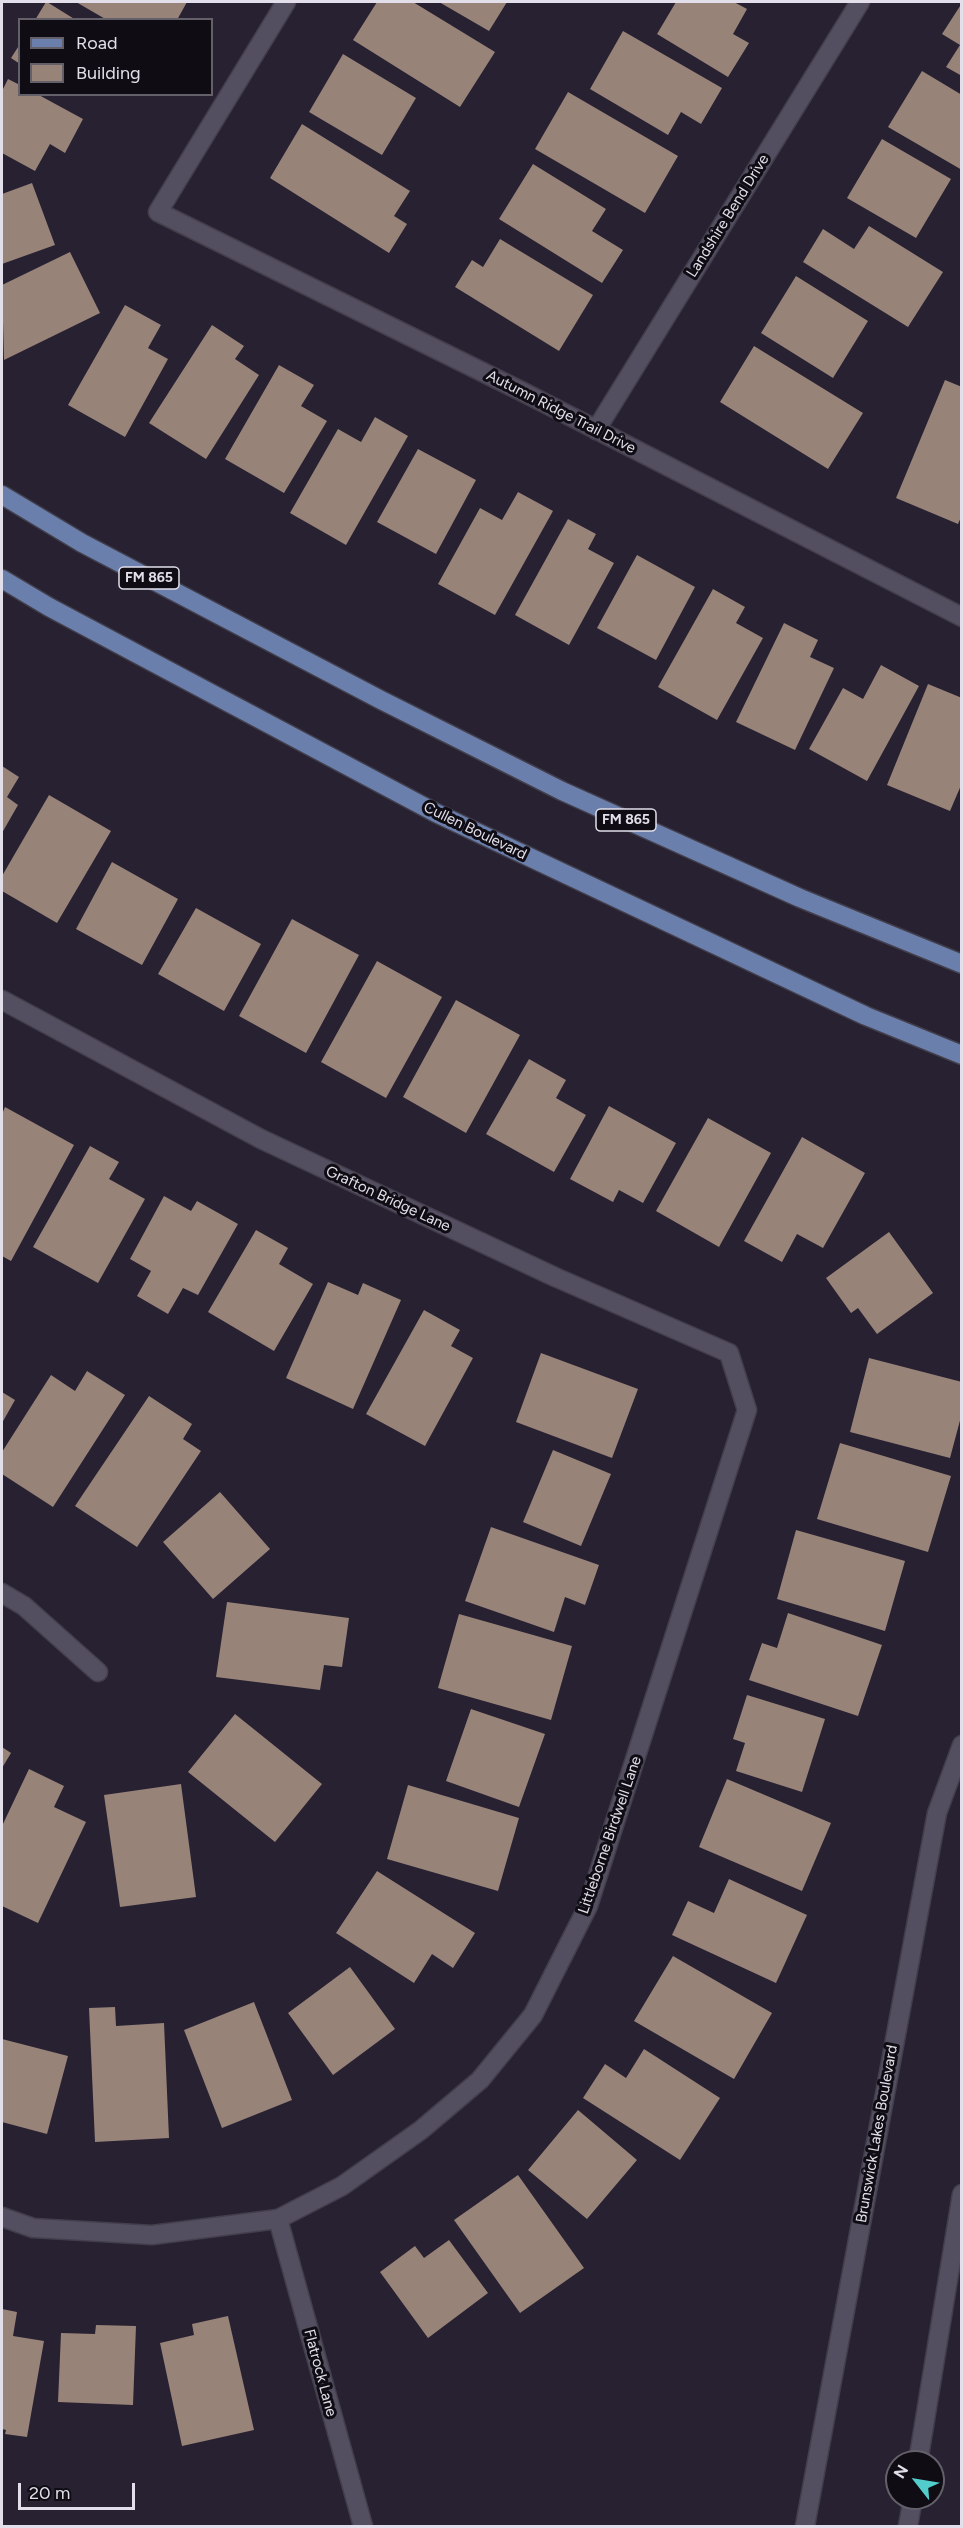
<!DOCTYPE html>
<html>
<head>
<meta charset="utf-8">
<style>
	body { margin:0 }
	#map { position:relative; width:963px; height:2528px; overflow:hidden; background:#272132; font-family:Figtree,sans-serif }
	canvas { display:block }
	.frame { position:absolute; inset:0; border:3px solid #e2dfea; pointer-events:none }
	.legend { position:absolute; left:18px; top:18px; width:195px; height:78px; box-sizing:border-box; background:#0f0c14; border:2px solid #63606a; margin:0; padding:8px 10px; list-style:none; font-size:18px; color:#e2dfea }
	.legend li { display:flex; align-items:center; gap:12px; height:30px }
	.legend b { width:30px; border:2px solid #63606a }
	.north { position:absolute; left:885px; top:2450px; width:60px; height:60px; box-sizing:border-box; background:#0f0c14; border:2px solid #63606a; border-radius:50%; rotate:301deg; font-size:16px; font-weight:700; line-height:24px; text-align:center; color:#e2dfea }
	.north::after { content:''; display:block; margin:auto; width:21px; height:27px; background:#53cdcb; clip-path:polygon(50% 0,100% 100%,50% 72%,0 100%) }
	.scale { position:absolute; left:18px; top:2483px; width:117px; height:27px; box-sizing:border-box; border:3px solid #e2dfea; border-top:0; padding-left:8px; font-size:18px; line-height:21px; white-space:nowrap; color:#e2dfea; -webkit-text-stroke:4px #0f0c14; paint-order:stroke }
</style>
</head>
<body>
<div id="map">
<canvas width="963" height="2528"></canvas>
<div class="frame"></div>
<ul class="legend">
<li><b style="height:8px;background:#6a7fac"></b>Road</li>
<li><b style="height:16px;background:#988378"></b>Building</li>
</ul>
<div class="north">N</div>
<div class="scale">20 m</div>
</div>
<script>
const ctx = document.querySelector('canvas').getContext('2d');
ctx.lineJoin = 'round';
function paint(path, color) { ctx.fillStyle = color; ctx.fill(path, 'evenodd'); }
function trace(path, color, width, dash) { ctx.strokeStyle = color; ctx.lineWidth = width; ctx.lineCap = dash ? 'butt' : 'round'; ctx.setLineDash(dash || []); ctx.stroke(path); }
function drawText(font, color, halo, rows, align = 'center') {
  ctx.font = font + ' Figtree,sans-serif'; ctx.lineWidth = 6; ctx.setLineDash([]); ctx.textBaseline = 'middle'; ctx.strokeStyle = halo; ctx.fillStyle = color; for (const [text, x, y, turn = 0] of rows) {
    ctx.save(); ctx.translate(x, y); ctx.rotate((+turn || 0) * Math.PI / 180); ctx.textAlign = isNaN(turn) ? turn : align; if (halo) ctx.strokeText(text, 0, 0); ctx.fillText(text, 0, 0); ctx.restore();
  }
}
const building = new Path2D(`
	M46,2h1l29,18h-41z
	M76,2h111l-10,18h-70z
	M377,2h36l82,50 -35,55 -107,-67z
	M439,2h68l-18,29z
	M676,2h58l13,7 -14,25 16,9 -21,34 -71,-43z
	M962,3v73l-16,-9 14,-22 -18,-11z
	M623,31l99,57 -21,36 -20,-12 -13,23 -78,-46z
	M20,44v20l-9,-6z
	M343,54l73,44 -34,57 -73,-43z
	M922,71l40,24v75l-74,-43z
	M8,79l12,6v9h17l46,25 -18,34 -15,-9 -15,27 -33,-18v-62z
	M568,92l110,64 -33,57 -110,-64z
	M302,124l108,67 -16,25 13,8 -18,29 -119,-75z
	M882,139l69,40 -35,59 -69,-40z
	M533,164l73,45 -14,22 31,19 -21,33 -103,-64z
	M32,183l23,62 -53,19v-70z
	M869,226l74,46 -35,55 -105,-65 20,-33 31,20z
	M500,239l93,56 -34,56 -104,-64 17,-27 11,7z
	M70,252l30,61 -96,47 -2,-75z
	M796,276l72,45 -35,57 -72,-45z
	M125,305l36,20 -13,23 20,11 -43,78 -57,-32z
	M212,325l32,21 -9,13 24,16 -53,84 -57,-36z
	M754,346l109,67 -35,56 -108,-67z
	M279,365l35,20 -13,21 26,15 -43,72 -59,-34z
	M945,380l17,7v128l-4,9 -62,-26z
	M375,417l33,19 -62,109 -56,-32 48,-84 23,13z
	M418,449l58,31 -40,74 -59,-32z
	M518,492l35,19 -58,104 -57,-31 42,-76 22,12z
	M568,519l28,15 -8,15 26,14 -45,82 -54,-30z
	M637,555l58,32 -39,73 -59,-32z
	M713,589l32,18 -9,16 27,15 -46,82 -59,-33z
	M784,623l34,17 -8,17 24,11 -39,82 -59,-28z
	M881,665l38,21 -52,95 -58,-32 34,-61 20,11z
	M928,684l34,14v85l-12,28 -63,-26z
	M2,766l17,11 -12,20 11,8 -16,28z
	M49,795l62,36 -54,92 -55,-32v-15z
	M112,862l66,37 -36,66 -66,-36z
	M196,908l65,36 -37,67 -66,-37z
	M292,919l67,36 -53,98 -67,-37z
	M377,961l65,36 -56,101 -65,-36z
	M456,1000l64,35 -54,98 -63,-36z
	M529,1059l37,21 -10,18 30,17 -32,57 -68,-38z
	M609,1106l67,37 -33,60 -24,-13 -6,12 -43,-23z
	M5,1107l69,38 -63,116 -9,-5v-142z
	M708,1118l63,35 -52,94 -63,-36z
	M802,1137l63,36 -42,75 -26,-14 -15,28 -38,-21z
	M90,1146l29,16 -10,17 36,20 -47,84 -65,-36z
	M164,1196l27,15 6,-10 41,23 -40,71 -15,-7 -15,26 -31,-18 14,-25 -21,-12z
	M256,1230l32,18 -9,16 34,20 -39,67 -66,-39z
	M889,1232l44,61 -56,41 -19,-26 -7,5 -25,-35z
	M328,1282l30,13 5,-12 38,17 -48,109 -67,-31z
	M424,1310l36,20 -9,16 22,12 -48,88 -59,-32z
	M541,1353l97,36 -26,69 -96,-36z
	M869,1358l93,24v31l-12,45 -100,-26z
	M87,1371l38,24 -72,112 -51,-33v-22l49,-77 24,16z
	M2,1392l13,8 -13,23z
	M149,1396l43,28 -9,15 18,12 -64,96 -62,-41z
	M840,1443l111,33 -23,76 -111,-33z
	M553,1450l58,24 -30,72 -58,-24z
	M220,1492l50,57 -57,50 -50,-57z
	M491,1527l108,38 -14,40 -20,-8 -11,35 -89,-31z
	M796,1530l109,31 -20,70 -108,-32z
	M227,1602l122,16 -7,49 -18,-2 -4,25 -104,-13z
	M788,1613l94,32 -24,71 -109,-36 13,-37 15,5z
	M459,1614l113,32 -21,74 -113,-32z
	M747,1695l78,24 -23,73 -66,-21 9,-28 -12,-4z
	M471,1709l74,25 -26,73 -73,-26z
	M235,1714l87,70 -47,58 -87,-70z
	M2,1747l9,6 -9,15z
	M29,1769l35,17 -10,21 32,15 -48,101 -36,-17v-80z
	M727,1779l104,44 -29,68 -103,-44z
	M181,1784l15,113 -76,10 -16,-112z
	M408,1785l111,33 -21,73 -111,-32z
	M377,1871l98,62 -22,35 -21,-14 -18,29 -78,-50z
	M729,1879l78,36 -31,68 -104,-48 16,-34 26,12z
	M673,1956l99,57 -38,66 -100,-58z
	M350,1967l45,62 -62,46 -45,-62z
	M254,2002l38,98 -70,28 -38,-98z
	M115,2007l1,19 48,-3 5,115 -74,4 -6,-134z
	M2,2039l66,17 -21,78 -45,-12z
	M644,2049l76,49 -40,62 -97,-62 22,-34 21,14z
	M578,2110l59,50 -50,59 -59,-49z
	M518,2175l66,93 -64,45 -66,-93z
	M449,2240l39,53 -60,45 -48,-66 35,-26 9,12z
	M2,2309l15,3 -4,24 31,5 -17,96 -22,-3 1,-4 -4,-1z
	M228,2316l26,114 -72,16 -22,-103 34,-8 -2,-11z
	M96,2325l40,1 -3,79 -75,-3 3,-69 34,1z`);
const minor = new Path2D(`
	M286,2l-128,210 365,180 439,225
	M596,430l264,-428
	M2,1000l259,139 294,138 174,76 18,57 -159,496 -55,109 -53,65 -59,50 -79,56 -64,33 -126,16 -119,-7 -31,-11
	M2,1593l22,13 74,66
	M278,2219l85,307
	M918,2462l44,-268
	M805,2526l132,-713 25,-68
	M908,2526l5,-28`);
const major = new Path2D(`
	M2,495l80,48 299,157 181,91 238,107 162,66
	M2,579l47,28 387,206 430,203 96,39`);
const shields = [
	[149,578,60],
	[626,820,60]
];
const shieldNames = [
	["FM 865",149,578],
	["FM 865",626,820]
];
const streetNames = [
	["Landshire Bend Drive",728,216,-58],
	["Autumn Ridge Trail Drive",561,412,27],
	["Cullen Boulevard",475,831,26],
	["Grafton Bridge Lane",388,1199,25],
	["Littleborne Birdwell Lane",610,1835,-71],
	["Brunswick Lakes Boulevard",877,2134,-80],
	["Flatrock Lane",320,2373,75]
];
paint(building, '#988378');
trace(minor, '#423e4b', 21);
trace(major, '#423e4b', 21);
trace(minor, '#544e61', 18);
trace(major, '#6a7fac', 18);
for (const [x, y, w] of shields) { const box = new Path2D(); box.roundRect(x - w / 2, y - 11, w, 22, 4.5); ctx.fillStyle = '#0f0c14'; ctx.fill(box); trace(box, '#e2dfea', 1.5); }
drawText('bold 14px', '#e2dfea', null, shieldNames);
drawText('15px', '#e2dfea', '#0f0c14', streetNames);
</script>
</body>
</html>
